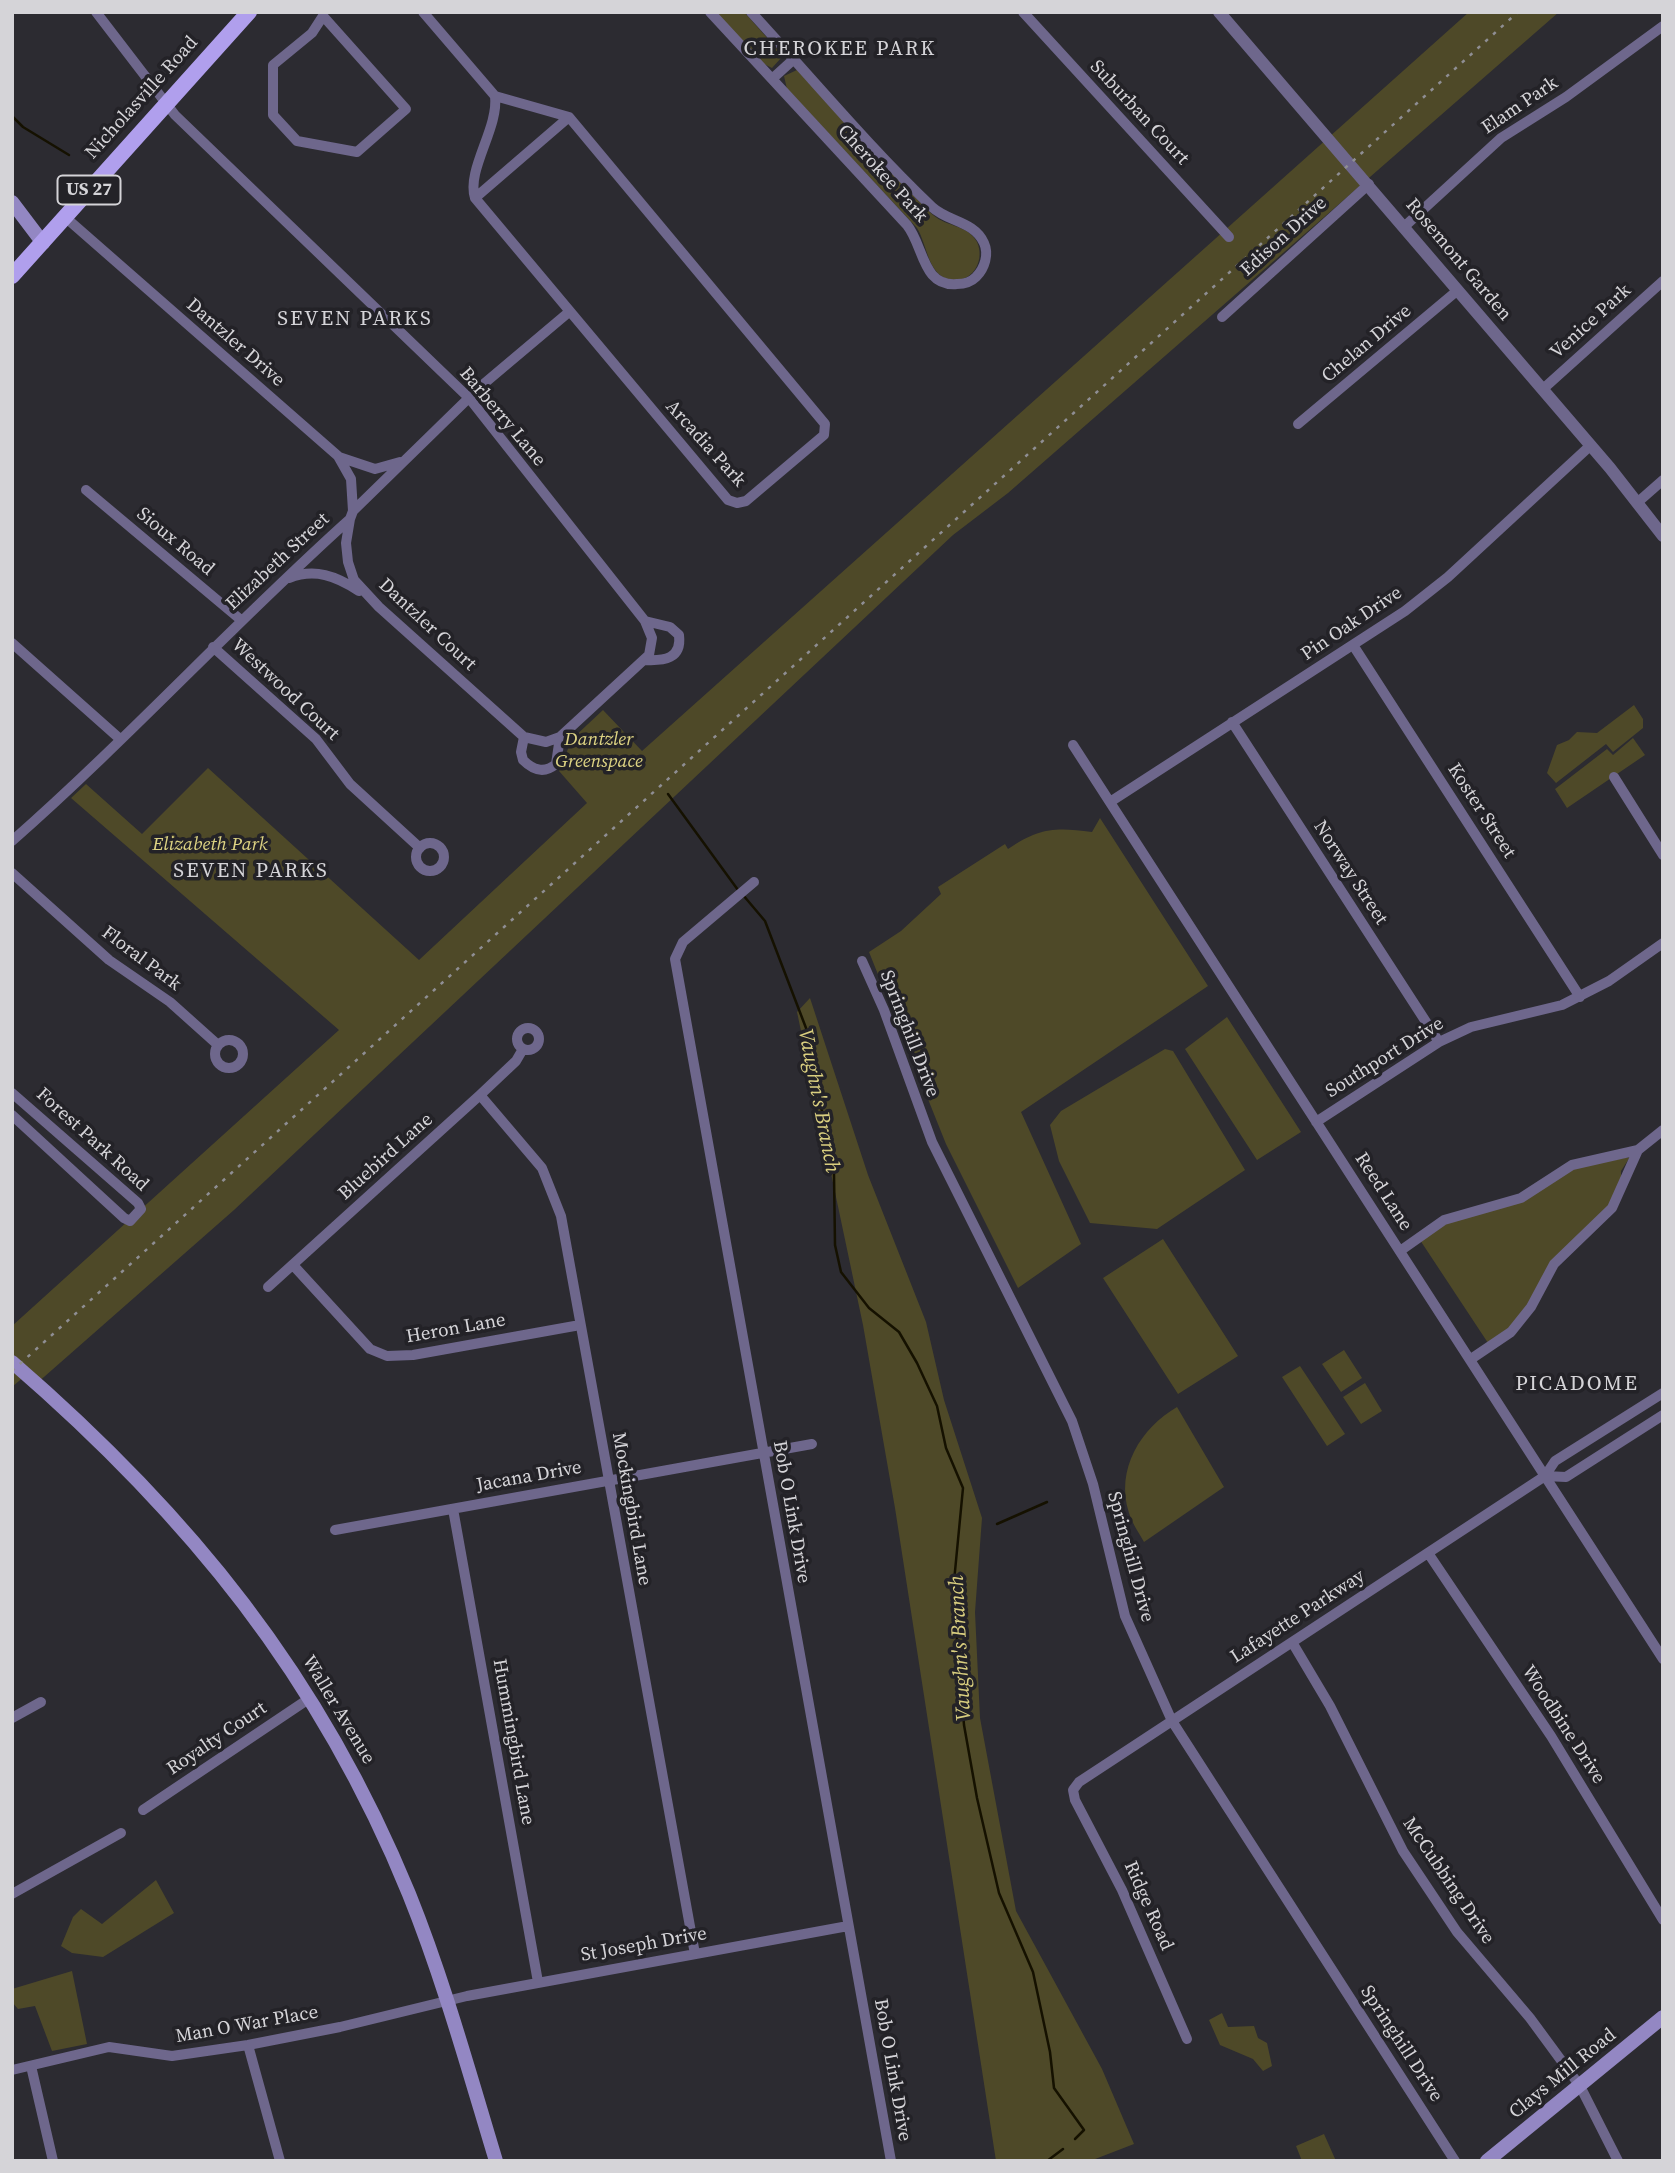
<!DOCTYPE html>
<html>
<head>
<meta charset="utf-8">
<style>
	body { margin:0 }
	#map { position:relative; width:1675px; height:2173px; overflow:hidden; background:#2c2b31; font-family:"Source Serif 4",serif }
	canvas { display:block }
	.frame { position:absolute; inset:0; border:14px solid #d5d4d8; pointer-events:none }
</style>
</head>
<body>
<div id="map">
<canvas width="1675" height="2173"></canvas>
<div class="frame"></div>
</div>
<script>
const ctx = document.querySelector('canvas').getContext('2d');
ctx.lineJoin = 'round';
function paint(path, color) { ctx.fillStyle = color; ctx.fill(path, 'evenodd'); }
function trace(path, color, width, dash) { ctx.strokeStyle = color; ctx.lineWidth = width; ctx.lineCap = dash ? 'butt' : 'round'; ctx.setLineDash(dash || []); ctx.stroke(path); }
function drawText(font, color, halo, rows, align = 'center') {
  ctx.font = font + ' "Source Serif 4",serif'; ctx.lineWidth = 7; ctx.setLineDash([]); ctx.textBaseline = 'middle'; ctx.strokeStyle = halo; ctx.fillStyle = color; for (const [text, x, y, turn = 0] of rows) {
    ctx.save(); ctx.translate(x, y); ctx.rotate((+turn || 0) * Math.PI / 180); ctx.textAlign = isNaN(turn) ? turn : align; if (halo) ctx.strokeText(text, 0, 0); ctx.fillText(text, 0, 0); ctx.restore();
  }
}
const green = new Path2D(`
	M715,12h29l34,38 3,8 -9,10 -10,-5z
	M1469,12h90l-551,481 -55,42 -719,675 -198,174 -10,-9 -14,12v-61l327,-296 -268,-232 15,-14 56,50 66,-66 211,192 168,-157 -28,-32 13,-32 31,-29 39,41z
	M797,70c31,33 61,65 92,98 14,15 28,33 44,47 14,12 35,10 44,27 8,17 -3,39 -23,38 -26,-1 -26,-34 -37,-52l-130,-139 -3,-13z
	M1634,705l9,14v9l-30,24 -7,-8 -50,39 -9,-10 10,-28 12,-5 8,-8 20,1z
	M1633,738l12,17 -78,53 -12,-19 52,-40 6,6z
	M1100,818l108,168 -187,126 60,132 -63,44 -72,-144 -77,-192 32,-21 40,-37 -3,-7 67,-43 3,5c31,-21 47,-22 84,-17z
	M810,998l58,177 58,147 18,78 38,118 -7,94 5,106 36,193 86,158 32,75 -44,17h-94l-101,-653 -32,-183 -66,-313z
	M1227,1017l74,115 -44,28 -72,-111z
	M1165,1049l8,2 72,119 -88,59 -67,-6 -31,-62 -9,-36 11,-14z
	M1630,1157l-9,14v14l-7,15 -50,52 -33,55 -41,39 -72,-109 12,-9 81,-26 55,-34z
	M1163,1239l75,117 -60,38 -75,-116z
	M1344,1350l18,28 -21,14 -19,-28z
	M1300,1366l45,68 -18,12 -45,-69z
	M1365,1383l17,28 -21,13 -18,-27z
	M1177,1407l47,80 -80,55c-5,-9 -12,-19 -15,-29 -14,-44 12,-85 48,-106z
	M156,1880l18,33 -71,44 -31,-4 -11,-7 12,-29 8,-8 21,15z
	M72,1971l15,73 -35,7 -17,-45 -17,3 -6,-7v-13z
	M1222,2013l6,14 26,-1 4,12 9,5 5,23 -9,5 -10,-12 -33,-14 -11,-25z
	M1324,2134l12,27h-34l-6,-15z`);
const stream = new Path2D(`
	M12,116l11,11 46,28
	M668,794l70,96
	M743,895l22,26 41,107 28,146 1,71 6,27 28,36 30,24 18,31 20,43 9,42 17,40 -10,104 11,133 13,73 22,95 34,79 17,80 4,36 30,42 -9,9
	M997,1524l50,-22
	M1047,2161l16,-12`);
const minor = new Path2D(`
	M96,12l79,103 294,283 176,223 7,17 -3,17 -89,82 -14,5 -22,-5 -145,-130 -25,-27 -6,-18 -2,-19 4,-24
	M423,12l72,84 74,21 256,307 -1,11 -78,66 -9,2 -9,-3 -253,-302c-9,-28 24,-70 20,-102
	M710,12l197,213c17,21 15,62 50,59 8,0 14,-2 19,-7 9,-9 13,-23 8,-34 -10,-22 -36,-21 -52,-36 -64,-61 -121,-130 -181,-195
	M1023,12l206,225
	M323,16l83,93 -49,43 -60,-11 -24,-26v-50l39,-32z
	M772,79l22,-20
	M475,198l94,-81
	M65,217l273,239 13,23 2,32
	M1405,226l96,-88 65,-41 97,-71
	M1222,317l147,-133
	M1543,389l120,-108
	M1298,424l160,-134
	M339,457l36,12 25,-7
	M86,490l155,130
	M1638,502l25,-22
	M289,578c26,-10 47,-2 70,13
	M12,643l108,96
	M1353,645l227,352
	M213,647l103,92 34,45 70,64
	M645,660c19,1 37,-1 34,-25l-9,-8 -25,-6
	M1232,722l207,320
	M524,737l-3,15 2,8c10,10 21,14 33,4l4,-27
	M1073,745l590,914
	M1614,777l49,78
	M1110,802l295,-191 43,-34 143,-132
	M12,841c117,-103 222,-218 338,-322l3,-8 127,-124 89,-75
	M416 857a14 14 0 1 1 28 0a14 14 0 1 1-28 0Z
	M12,873l97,87 61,42 48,43
	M754,882l-71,60 -8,17 216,1202
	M862,961l22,49 48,132 140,279 21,63 32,132 47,105 283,440
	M517 1039a11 11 0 1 1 22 0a11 11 0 1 1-22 0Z
	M215 1054a14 14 0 1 1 28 0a14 14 0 1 1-28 0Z
	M12,1093l126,110 3,6 -11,12 -6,-3 -112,-103
	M480,1095l62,73 19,48 134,738
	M1316,1122l123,-80 32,-15 91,-22 47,-24 54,-38
	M1400,1251l44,-31 77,-22 51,-33 66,-15 25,-20
	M293,1265l77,84 17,7 26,-1 167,-30
	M268,1287l212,-192 36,-34 7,-12
	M1471,1359l40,-27 20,-25 23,-43 58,-56 26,-58
	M1545,1476l21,1 97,-62
	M453,1509l85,473
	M335,1530l477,-86
	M1428,1553l123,183 112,184
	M1292,1642l38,64 73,145 54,81 73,86 50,68 38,75
	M12,1718l29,-16
	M143,1810l167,-112
	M12,1894l109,-61
	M1187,2039l-65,-149 -47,-90 -2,-10 6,-8 466,-306 10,-15 108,-68
	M248,2045l32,116
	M31,2066l22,95
	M12,2070l97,-23 63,9 76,-11 92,-18 127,-31 381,-70`);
const tertiary = new Path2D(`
	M1219,12l391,456 53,68`);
const secondary = new Path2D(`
	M12,202l31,41
	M12,1362c177,153 308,314 397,532 35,87 60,178 87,267
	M1487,2161l176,-144`);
const primary = new Path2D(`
	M12,276l237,-264`);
const rail = new Path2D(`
	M12,1371l1506,-1359`);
const shields = [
	[89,190,63]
];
const shieldNames = [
	["US 27",89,190]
];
const streetNames = [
	["Nicholasville Road",142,98,-48],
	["Elam Park",1520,106,-34],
	["Suburban Court",1139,113,47],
	["Cherokee Park",882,174,48],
	["Edison Drive",1284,237,-42],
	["Rosemont Garden",1458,260,50],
	["Venice Park",1591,322,-42],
	["Dantzler Drive",235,343,41],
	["Chelan Drive",1367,344,-40],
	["Barberry Lane",502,417,50],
	["Arcadia Park",705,444,48],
	["Sioux Road",175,542,40],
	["Elizabeth Street",278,562,-43],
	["Pin Oak Drive",1352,624,-34],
	["Dantzler Court",427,625,43],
	["Westwood Court",285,690,43],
	["Koster Street",1481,811,57],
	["Norway Street",1350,873,57],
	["Floral Park",141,959,37],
	["Springhill Drive",909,1034,69],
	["Southport Drive",1385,1058,-32],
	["Forest Park Road",92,1140,42],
	["Bluebird Lane",386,1157,-42],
	["Reed Lane",1383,1192,57],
	["Heron Lane",456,1329,-10],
	["Jacana Drive",529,1477,-10],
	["Mockingbird Lane",631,1509,80],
	["Bob O Link Drive",791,1512,80],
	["Springhill Drive",1130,1557,75],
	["Lafayette Parkway",1298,1617,-33],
	["Waller Avenue",338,1710,59],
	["Woodbine Drive",1563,1725,57],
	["Royalty Court",217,1739,-34],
	["Hummingbird Lane",513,1742,80],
	["McCubbing Drive",1448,1881,56],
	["Ridge Road",1148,1906,66],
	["St Joseph Drive",644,1945,-10],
	["Man O War Place",247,2025,-10],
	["Springhill Drive",1401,2044,57],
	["Bob O Link Drive",892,2070,80],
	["Clays Mill Road",1563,2074,-39]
];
const parkNames = [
	["Dantzler",599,740],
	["Greenspace",599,762],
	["Elizabeth Park",210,845]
];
const neighbourhoodNames = [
	["CHEROKEE PARK",840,50],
	["SEVEN PARKS",355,320],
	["SEVEN PARKS",251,872],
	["PICADOME",1577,1385]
];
const waterNames = [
	["Vaughn's Branch",818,1101,79],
	["Vaughn's Branch",961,1648,-93]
];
paint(green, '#4e4928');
trace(stream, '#151100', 2.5);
trace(minor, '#6e678c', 10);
trace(tertiary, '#6e678c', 12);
trace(secondary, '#9387c3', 14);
trace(primary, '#b09fed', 16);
trace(rail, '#8f8e93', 2.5, [3.5, 7]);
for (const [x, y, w] of shields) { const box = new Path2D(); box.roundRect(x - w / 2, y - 14.5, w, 29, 5); ctx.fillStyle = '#232227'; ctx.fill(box); trace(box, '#d5d4d8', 2); }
drawText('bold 18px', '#d5d4d8', null, shieldNames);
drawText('19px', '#d5d4d8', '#232227', streetNames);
drawText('italic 19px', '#ddd383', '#232227', parkNames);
ctx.letterSpacing = '2px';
drawText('21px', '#d5d4d8', '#232227', neighbourhoodNames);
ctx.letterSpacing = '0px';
drawText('italic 21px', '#d9ce7f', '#232227', waterNames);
</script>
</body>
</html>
